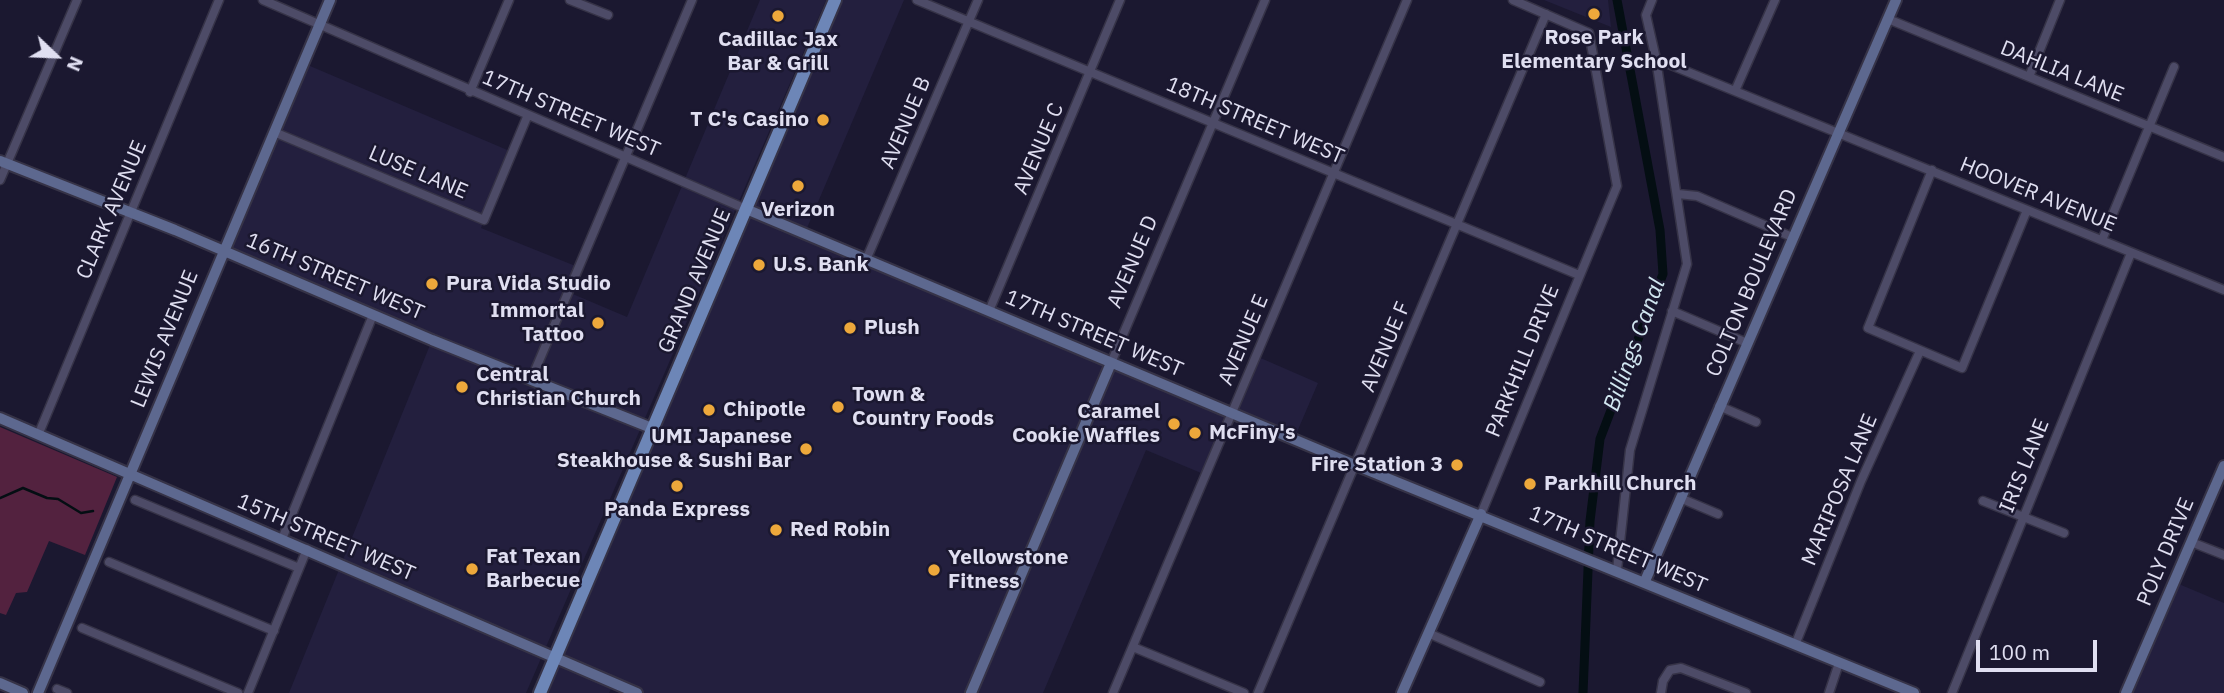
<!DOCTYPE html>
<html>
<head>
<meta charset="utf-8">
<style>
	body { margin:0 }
	#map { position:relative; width:2224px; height:693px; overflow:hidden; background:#1b1830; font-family:"IBM Plex Sans",sans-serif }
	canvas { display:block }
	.north { position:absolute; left:21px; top:21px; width:70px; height:70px; -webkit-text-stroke:5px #1b1830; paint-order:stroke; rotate:113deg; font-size:19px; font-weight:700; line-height:28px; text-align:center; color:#e0dff1 }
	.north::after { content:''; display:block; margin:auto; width:24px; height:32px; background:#e0dff1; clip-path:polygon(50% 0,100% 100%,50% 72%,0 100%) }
	.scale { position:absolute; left:1976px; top:640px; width:121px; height:32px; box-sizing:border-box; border:4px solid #e0dff1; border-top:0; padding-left:9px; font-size:21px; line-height:24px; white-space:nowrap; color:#e0dff1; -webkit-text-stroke:5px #1b1830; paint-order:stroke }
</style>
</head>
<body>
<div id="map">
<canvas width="2224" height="693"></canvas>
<div class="north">N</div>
<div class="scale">100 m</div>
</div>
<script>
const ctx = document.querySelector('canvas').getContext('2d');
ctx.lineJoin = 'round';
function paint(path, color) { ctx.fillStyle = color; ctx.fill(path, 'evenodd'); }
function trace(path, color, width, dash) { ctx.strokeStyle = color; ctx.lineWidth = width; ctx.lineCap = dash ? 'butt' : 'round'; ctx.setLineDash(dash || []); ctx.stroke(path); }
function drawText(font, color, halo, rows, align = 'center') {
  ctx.font = font + ' "IBM Plex Sans",sans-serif'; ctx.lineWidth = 5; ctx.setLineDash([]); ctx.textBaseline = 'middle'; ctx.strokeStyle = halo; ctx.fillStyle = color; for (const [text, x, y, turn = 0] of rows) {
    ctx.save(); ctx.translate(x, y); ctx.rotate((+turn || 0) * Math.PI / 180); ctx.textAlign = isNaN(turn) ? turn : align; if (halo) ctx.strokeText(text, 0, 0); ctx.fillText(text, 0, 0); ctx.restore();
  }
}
const built = new Path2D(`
	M760,0h66l-300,693h-237l143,-353 -209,-90 80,-187 209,89 -31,76 97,39 -10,25 59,25z
	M835,0h69l-100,235 428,178 24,-57 62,27 -24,56 -62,-26 -26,62 -60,-25 -103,243h-406l-23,-10 -5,10h-69z
	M1544,0h64l3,27z
	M2174,582l50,21v90h-98z`);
const green = new Path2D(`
	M0,427l117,50 -32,78 -36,-14 -22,51 -11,1 -10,22 -6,-2z`);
const stream = new Path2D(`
	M0,498l23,-10 24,10 11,1 23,14 12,-2`);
const canal = new Path2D(`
	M1583,693l7,-172 10,-82 63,-165 -3,-44 -43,-230`);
const street = new Path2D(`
	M263,0l483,209
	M570,0l38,15
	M917,0l662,275
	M1888,19l336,138
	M1656,59l568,231
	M2029,77l31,-77
	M1735,91l40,-91
	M470,92l39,-92
	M274,132l210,88 43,-103
	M1932,170l-64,158 94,40 65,-158
	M0,180l77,-180
	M1678,194l19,2 95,41
	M2102,240l72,-173
	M866,260l112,-260
	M989,311l131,-311
	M1672,311l75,32
	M1111,363l154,-363
	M531,380l161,-380
	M1719,406l37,16
	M39,433l180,-433
	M1680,498l38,16
	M135,500l164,68
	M1983,501l81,32
	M1481,514l136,-328 -28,-153 -76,-33
	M282,539l91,-224
	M2191,542l33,13
	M109,562l165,69
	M1617,570l13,-120 57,-186 -31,-205 -10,-44 6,-15
	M82,628l156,65
	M1428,633l112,49
	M1795,645l66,-164 59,-130
	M1133,647l111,46
	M57,689l10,4
	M248,693l59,-144
	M1113,693l294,-693
	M1258,693l288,-679
	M1661,693l2,-12 7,-11 11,-2 65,25
	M1829,693l10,-30
	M1952,693l179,-440`);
const secondary = new Path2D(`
	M0,161l175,69 257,110 222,89
	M746,209l609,256 559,228
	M0,418l637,275
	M1645,581l251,-581
	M0,683l23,10
	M38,693l292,-693
	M971,693l140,-330
	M1402,693l79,-179
	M2126,693l98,-227`);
const primary = new Path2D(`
	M540,693l295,-693`);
const markers = [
	[1594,14,7,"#eda83b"],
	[778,16,7,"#eda83b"],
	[823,120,7,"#eda83b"],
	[798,186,7,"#eda83b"],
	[759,265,7,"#eda83b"],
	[432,284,7,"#eda83b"],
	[598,323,7,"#eda83b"],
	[850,328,7,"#eda83b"],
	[462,387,7,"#eda83b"],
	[838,407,7,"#eda83b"],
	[709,410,7,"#eda83b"],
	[1174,424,7,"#eda83b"],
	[1195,433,7,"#eda83b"],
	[806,449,7,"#eda83b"],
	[1457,465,7,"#eda83b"],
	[1530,484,7,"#eda83b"],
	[677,486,7,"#eda83b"],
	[776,530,7,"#eda83b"],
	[472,569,7,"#eda83b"],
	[934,570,7,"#eda83b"]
];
const poiNames = [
	["Rose Park",1594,38,"center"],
	["Elementary School",1594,62,"center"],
	["Cadillac Jax",778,40,"center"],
	["Bar & Grill",778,64,"center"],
	["T C's Casino",809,120,"right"],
	["Verizon",798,210,"center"],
	["U.S. Bank",773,265],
	["Pura Vida Studio",446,284],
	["Immortal",584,311,"right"],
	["Tattoo",584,335,"right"],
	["Plush",864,328],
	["Central",476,375],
	["Christian Church",476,399],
	["Town &",852,395],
	["Country Foods",852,419],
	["Chipotle",723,410],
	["Caramel",1160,412,"right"],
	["Cookie Waffles",1160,436,"right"],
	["McFiny's",1209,433],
	["UMI Japanese",792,437,"right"],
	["Steakhouse & Sushi Bar",792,461,"right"],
	["Fire Station 3",1443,465,"right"],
	["Parkhill Church",1544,484],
	["Panda Express",677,510,"center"],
	["Red Robin",790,530],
	["Fat Texan",486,557],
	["Barbecue",486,581],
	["Yellowstone",948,558],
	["Fitness",948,582]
];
const streetNames = [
	["DAHLIA LANE",2062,72,22],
	["17TH STREET WEST",571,114,23],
	["18TH STREET WEST",1255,121,23],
	["AVENUE B",906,123,-67],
	["AVENUE C",1039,149,-67],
	["LUSE LANE",418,173,23],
	["HOOVER AVENUE",2038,195,22],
	["CLARK AVENUE",112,210,-67],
	["AVENUE D",1133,262,-67],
	["16TH STREET WEST",335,277,23],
	["GRAND AVENUE",695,281,-67],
	["COLTON BOULEVARD",1752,283,-67],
	["17TH STREET WEST",1094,334,23],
	["LEWIS AVENUE",165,339,-68],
	["AVENUE E",1244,340,-67],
	["AVENUE F",1386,347,-67],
	["PARKHILL DRIVE",1523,361,-68],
	["IRIS LANE",2025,466,-68],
	["MARIPOSA LANE",1840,490,-67],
	["15TH STREET WEST",326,538,23],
	["17TH STREET WEST",1618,550,23],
	["POLY DRIVE",2166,552,-67]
];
const waterNames = [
	["Billings Canal",1635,345,-70]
];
paint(built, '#231f3e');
paint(green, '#53223f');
trace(stream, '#040e13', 2.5);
trace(canal, '#040e13', 9);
trace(street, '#363347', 11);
trace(secondary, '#363347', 14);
trace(primary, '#363347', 16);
trace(street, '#4d4b67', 8);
trace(secondary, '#5d688f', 10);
trace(primary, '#6d86b7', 12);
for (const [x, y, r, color] of markers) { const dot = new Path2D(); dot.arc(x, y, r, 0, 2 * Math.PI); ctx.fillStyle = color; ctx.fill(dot); trace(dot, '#1b1830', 2.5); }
drawText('bold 21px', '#e0dff1', '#1b1830', poiNames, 'left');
drawText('21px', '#e0dff1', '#1b1830', streetNames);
drawText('italic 23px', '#d2e7f1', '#1b1830', waterNames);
</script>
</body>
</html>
